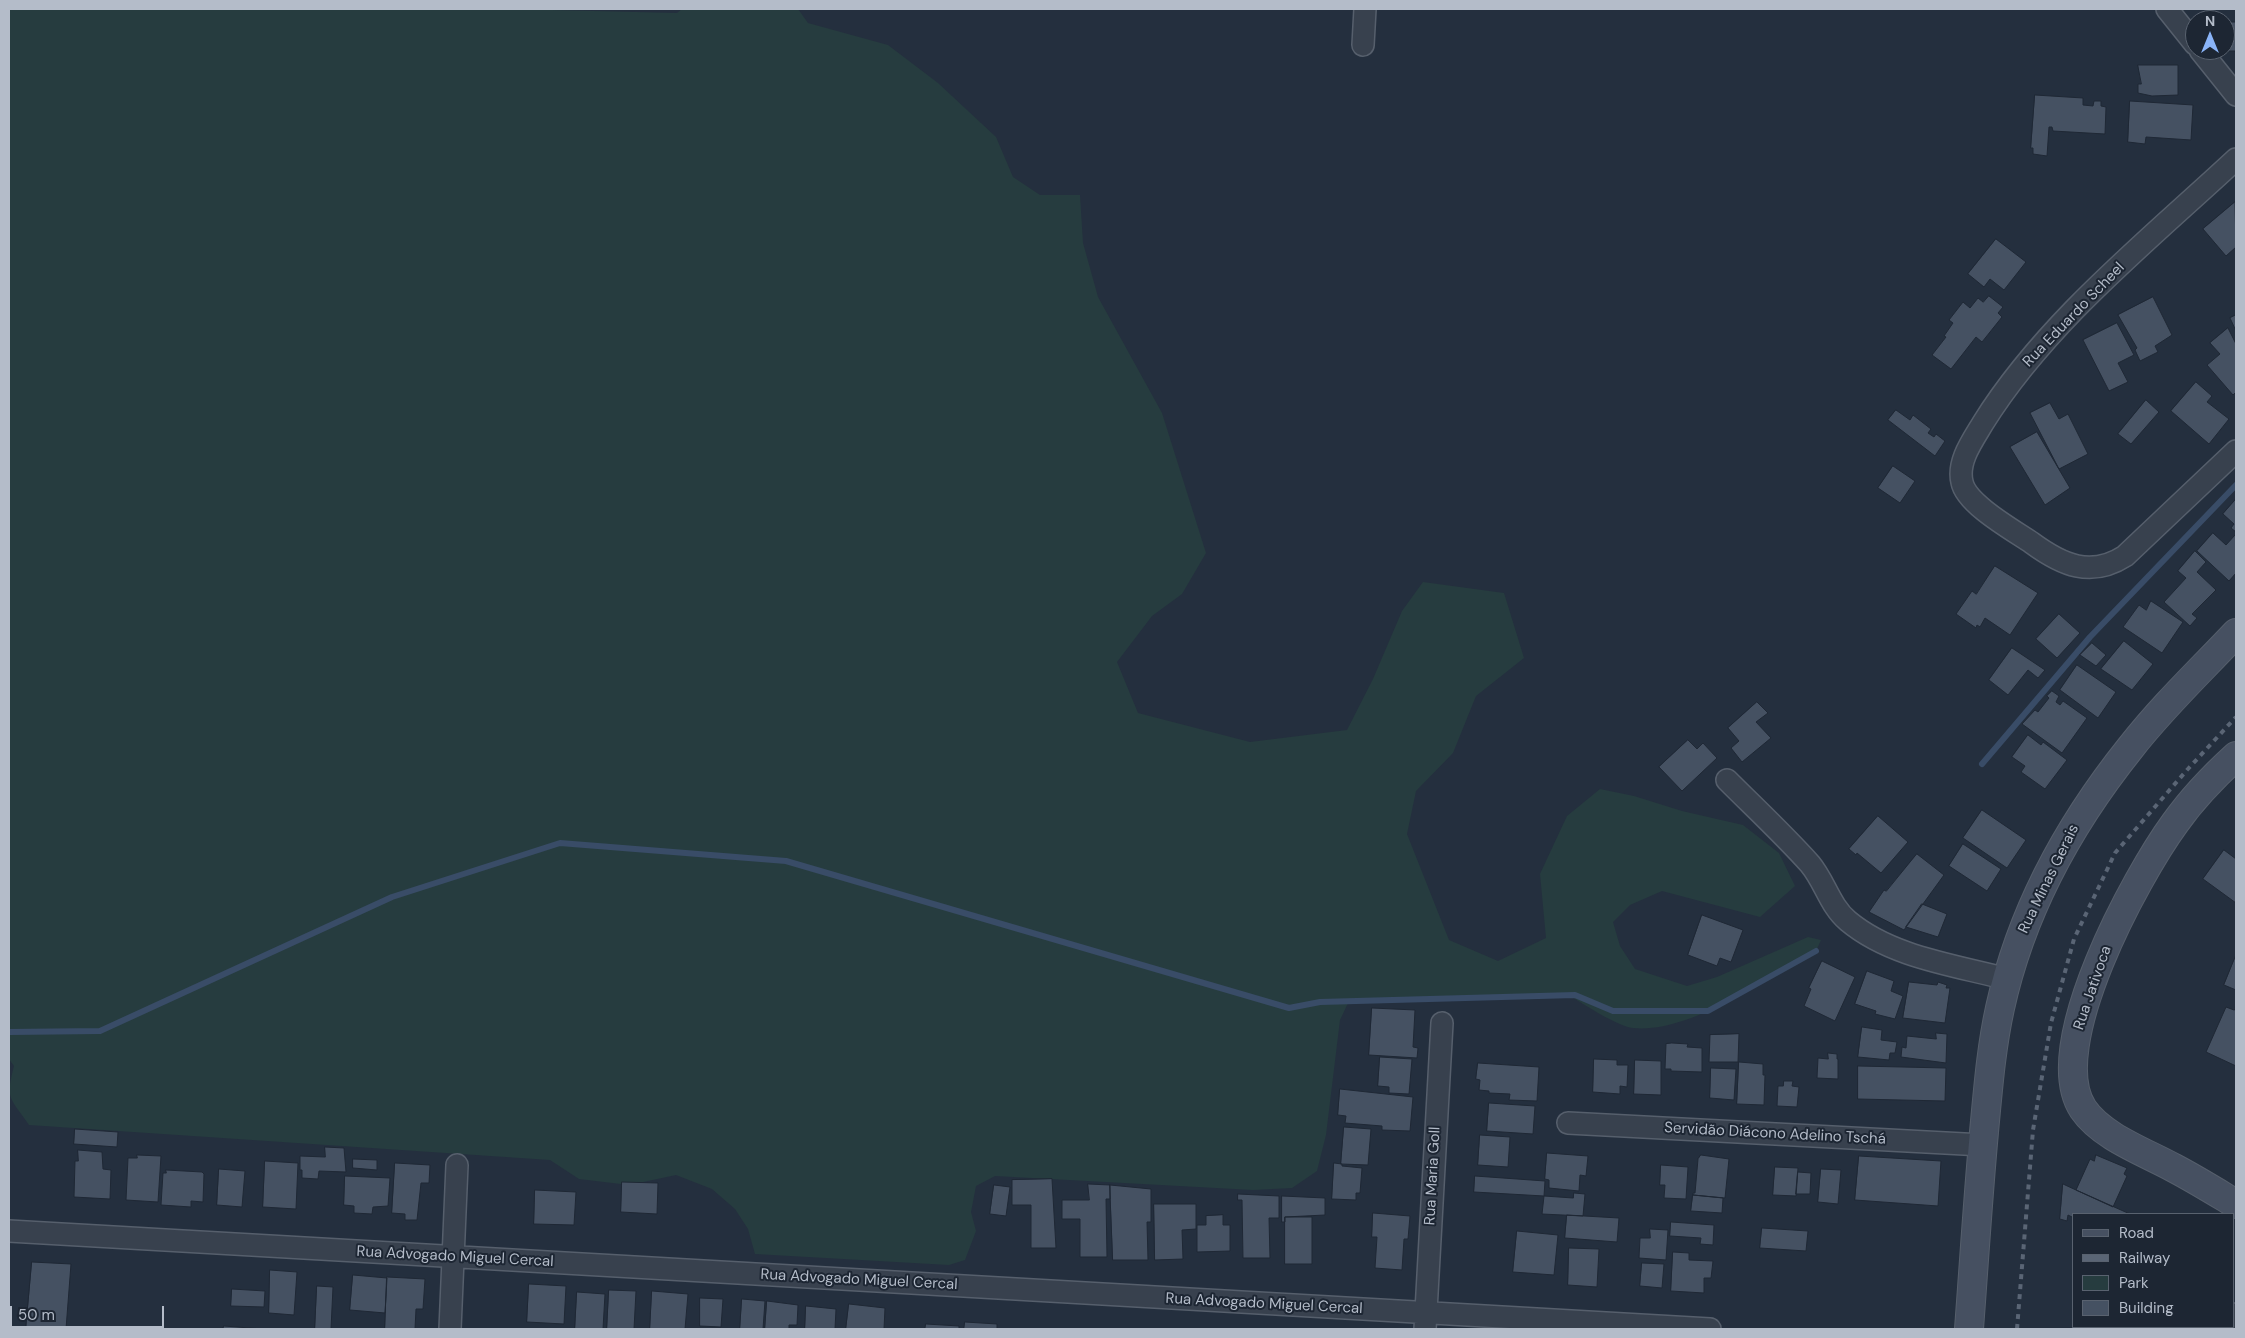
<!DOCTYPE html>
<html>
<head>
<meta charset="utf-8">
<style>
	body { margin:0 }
	#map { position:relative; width:2245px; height:1338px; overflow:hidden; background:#242f3e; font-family:"DM Sans",sans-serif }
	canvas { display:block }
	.frame { position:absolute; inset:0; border:10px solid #b4bcc9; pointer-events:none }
	.legend { position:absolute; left:2072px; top:1213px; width:162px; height:115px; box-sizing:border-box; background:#1d2633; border:1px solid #59626f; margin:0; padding:6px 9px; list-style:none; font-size:15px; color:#b4bcc9 }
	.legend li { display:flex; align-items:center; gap:10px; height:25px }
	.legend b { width:25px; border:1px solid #59626f }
	.north { position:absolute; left:2185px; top:10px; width:50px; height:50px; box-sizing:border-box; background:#1d2633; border:1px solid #59626f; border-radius:50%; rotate:0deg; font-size:14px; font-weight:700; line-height:20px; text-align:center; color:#b4bcc9 }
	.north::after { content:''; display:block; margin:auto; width:18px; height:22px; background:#8ab4f8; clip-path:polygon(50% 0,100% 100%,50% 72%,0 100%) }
	.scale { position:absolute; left:10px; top:1306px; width:154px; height:22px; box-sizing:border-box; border:2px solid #b4bcc9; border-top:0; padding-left:6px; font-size:15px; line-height:18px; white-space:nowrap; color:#b4bcc9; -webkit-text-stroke:4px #1d2633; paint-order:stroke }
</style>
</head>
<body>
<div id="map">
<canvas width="2245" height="1338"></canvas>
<div class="frame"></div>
<ul class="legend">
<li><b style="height:6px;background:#465061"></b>Road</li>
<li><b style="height:6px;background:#5a6575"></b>Railway</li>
<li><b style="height:14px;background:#263c3f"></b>Park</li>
<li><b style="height:14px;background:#455162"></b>Building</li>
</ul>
<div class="north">N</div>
<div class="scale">50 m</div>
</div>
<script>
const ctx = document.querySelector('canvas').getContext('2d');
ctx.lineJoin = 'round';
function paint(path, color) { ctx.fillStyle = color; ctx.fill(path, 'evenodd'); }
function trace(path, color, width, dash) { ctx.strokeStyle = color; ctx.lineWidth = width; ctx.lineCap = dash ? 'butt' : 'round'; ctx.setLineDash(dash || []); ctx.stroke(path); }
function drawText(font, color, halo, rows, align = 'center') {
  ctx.font = font + ' "DM Sans",sans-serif'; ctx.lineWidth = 4; ctx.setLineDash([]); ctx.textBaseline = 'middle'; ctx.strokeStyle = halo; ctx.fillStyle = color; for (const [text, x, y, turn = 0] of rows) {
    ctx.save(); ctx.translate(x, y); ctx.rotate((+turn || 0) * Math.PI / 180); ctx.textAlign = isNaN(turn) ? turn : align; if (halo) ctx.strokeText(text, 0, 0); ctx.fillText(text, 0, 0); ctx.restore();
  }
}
const green = new Path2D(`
	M9,9h502l166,4 5,-4h116l10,14 80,22 50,38 58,54 17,40 27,18h40l3,48 15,54 64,116 44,140 -24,41 -30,22 -35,46 21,51 112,29 97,-12 26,-51 29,-68 21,-29 81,11 20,65 -48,38 -23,57 -37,38 -9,43 42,106 49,21 48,-23 -6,-64 27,-58 33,-27 34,7 48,15 61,14 36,28 16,33 -35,31 -98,-26 -32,14 -17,17 7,24 15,23 52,17 30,-9 91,-40 13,3 -5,11c-49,27 -127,83 -183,77 -16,-2 -50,-24 -64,-33l-220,6 -9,19 -14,115 -9,36 -25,17 -39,2 -258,-14 -19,10 -5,26 5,19 -11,29 -16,5 -194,-11 -7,-25 -13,-20 -23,-20 -36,-14 -47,10 -50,-6 -29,-19 -521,-35c-19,-28 -24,-25 -15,-59l-5,-7z`);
const stream = new Path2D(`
	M1982,764l108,-127 146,-152
	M9,1032l91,-1 292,-134 168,-54 226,18 503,147 31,-6 255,-7 38,16h95l108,-60`);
const building = new Path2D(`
	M2227,22h9v31l-1,-2h-7z
	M2138,65h40v30l-26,1 -14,-3v-9h3z
	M2035,95l48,3v7l10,1 1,-5h7v5l5,1 -1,27 -52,-3 -1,-4h-3l-2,29 -14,-2v-6h-2z
	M2130,101l63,4 -2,35 -45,-3 -1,7 -17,-2z
	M2235,202l1,45 -10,9 -23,-27z
	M1996,239l30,23 -22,28 -14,-11 -6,8 -16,-13z
	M1989,296l14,11 -5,6 4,4 -20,25 -6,-5 -25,32 -19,-14 14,-18 -2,-1 9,-13 -4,-3 14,-18 7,6 8,-10 5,4z
	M2153,297l19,38 -17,11 3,6 -18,9 -5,-11 2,-2 -19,-33z
	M2236,315v16l-6,-13z
	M2117,323l17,32 -16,8 10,19 -19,9 -26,-51z
	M2228,328l8,16v48l-3,3 -26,-30 13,-11 -10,-11z
	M2196,382l16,14 -5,6 22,17 -20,25 -38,-33z
	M2146,400l13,12 -28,32 -13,-10z
	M2050,403l9,16 9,-5 20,40 -29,15 -29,-56z
	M1896,410l14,10 3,-5 18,14 -3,4 6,4 2,-3 9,7 -10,15 -47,-36z
	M2037,432l33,56 -25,17 -35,-58z
	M1893,466l22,15 -15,22 -22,-15z
	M2236,499v33l-5,-4 3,-4 -11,-10z
	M2213,533l13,12 9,-10 1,1v37l-7,8 -32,-30z
	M2195,551l11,11 -9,10 19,18 -24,24 5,4 -7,8 -26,-24 22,-24 -8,-7z
	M1995,566l43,27 -28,42 -25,-17 -5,9 -3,-2 -1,3 -20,-14 16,-23 4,3z
	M2151,601l32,21 -21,31 -39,-26 16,-22 7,5z
	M2059,614l21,19 -23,25 -21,-19z
	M2124,641l29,23 -21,26 -31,-21z
	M2092,643l14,12 -10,11 -16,-11z
	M2012,648l33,22 -7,8 -10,-8 -20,25 -19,-15z
	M2077,665l39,27 -18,26 -38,-28z
	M2052,691l7,5 -3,6 4,3 3,-4 24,17 -25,35 -40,-29 13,-14 3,2 11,-14 -2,-2z
	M1757,702l11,11 -12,9 15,16 -29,24 -11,-14 8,-7 -11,-13z
	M2028,735l13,10 2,-3 24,18 -22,29 -24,-17 4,-6 -13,-9z
	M1688,740l9,9 6,-6 14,15 -35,33 -23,-24z
	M1982,810l44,30 -19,28 -44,-30z
	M1878,816l30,26 -27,31 -24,-20 -1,2 -7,-6z
	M1963,844l38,25 -14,22 -38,-25z
	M2224,850l12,9v44l-33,-24z
	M1917,854l27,21 -40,55 -35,-18 15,-22 2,1z
	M1922,904l25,10 -9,23 -32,-10z
	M1702,915l41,15 -12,32 -11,-4 -3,8 -29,-11z
	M2236,955v35l-12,-5z
	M1822,961l33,16 -20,44 -31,-15 7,-17 -2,-1z
	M1867,971l27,10 -3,10 12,5 -8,23 -20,-5 1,-3 -21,-7z
	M1909,982l28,3 1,-3 9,3 -1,3h4l-5,35 -42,-5z
	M2236,1005v61l-30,-14 20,-45 8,3z
	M1372,1008l43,2 -2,37 5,1 -1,10 -48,-3z
	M1862,1027l20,3 -1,10 16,2 -2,11h-5l-1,7 -31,-3z
	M1936,1033l11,1 -1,29 -45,-6 1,-10 4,1 1,-12 29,3z
	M1739,1034l-1,28h-29l1,-27z
	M1672,1043l16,1 -1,3 15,1v24l-31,-1v-2h-6l1,-25z
	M1828,1053l9,1v5h1v20l-21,-1 1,-20 10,1z
	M1380,1057l32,2 -3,35 -20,-1v-6l-11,-1z
	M1594,1059l23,1v5h11l-1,22 -7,-1v8l-27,-2z
	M1635,1060l26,1v34l-27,-1z
	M1739,1062l24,2v11h2l-1,30 -27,-1z
	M1478,1063l61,4 -2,34 -28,-1 1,-6 -21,-1v-2l-10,-1 1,-10 -4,-1z
	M1858,1066l88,2 -1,33 -87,-2z
	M1711,1068l25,1 -2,31 -24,-2z
	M1784,1081h9l-1,5 7,1 -2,20 -20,-1 1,-20h5z
	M1340,1089l73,8 -3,34 -28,-1v-4l-37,-3 1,-7 -8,-1z
	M1489,1103l46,3 -2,28 -46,-3z
	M1344,1127l27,2 -3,36 -27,-1z
	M75,1129l43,3 -1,15 -43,-3z
	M1480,1135l30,2 -2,30 -30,-2z
	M325,1147l19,1 2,24 -27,-1 -1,8 -16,-1v-8h-2v-14l25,1z
	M78,1150l24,2 1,17 8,1 -1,29 -36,-2 1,-36h3z
	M1547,1153l41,3 -2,20 -6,-1 -1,16 -30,-3v-8l-4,-1z
	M137,1155l24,1 -3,46 -32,-2 2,-42h9z
	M1701,1155l28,4 -4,39 -32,-3v-2h2l3,-34z
	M2096,1155l31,13 -3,6 3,2 -14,31 -37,-17 14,-31 4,2z
	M1859,1156l82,5 -3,45 -83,-6z
	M353,1159l24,1v10l-24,-2z
	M265,1161l33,2 -2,46 -33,-2z
	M395,1163l35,2 -1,18h-8l-4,37h-12v-6l-13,-1z
	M1334,1163l8,1v2l20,2 -2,25h-4v7l-24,-1z
	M1661,1165l27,2 -2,32 -22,-1 1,-13h-5z
	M1775,1167l23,1 -2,28 -23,-1z
	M219,1169l26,2 -3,36 -25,-2z
	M1821,1169l20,1 -3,34 -20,-2z
	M166,1170l36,2 2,2 -1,28 -12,-1v6l-30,-2 2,-32h3z
	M1798,1172l13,1 -1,21h-14z
	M345,1176l45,2 -2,28 -15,1 -1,7 -18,-1v-7l-10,-1z
	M1475,1176l70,5 -1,15 -70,-4z
	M1052,1179l4,69h-25v-43h-19v-25z
	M622,1182l36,1 -1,31 -36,-2z
	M1088,1184l22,1v14h-4l1,58h-27v-38h-18v-19h27z
	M2063,1184l13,6 54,24h-56v4l-6,-3 -1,6 -7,-2z
	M994,1185l16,2 -4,29 -16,-2z
	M1110,1185l41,4v33h-4l1,38h-35z
	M535,1190l41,2 -2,33 -40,-1z
	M1574,1193l11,1 -2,22 -41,-2 2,-18 29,2z
	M1238,1194l41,2v22h-10l1,40h-27l-1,-58h-4z
	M1693,1195l30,3 -1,15 -31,-2z
	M1282,1196l43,2v17l-40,2v5h-3z
	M1154,1204h42v25l-14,1 1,29 -28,1z
	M1373,1213l37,3 -2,23h-4l-2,31 -27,-2 2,-31h-5z
	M1223,1215v10h7v26l-33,1v-27h9v-9z
	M1567,1215l52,3 -2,24 -52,-4z
	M1285,1217h27v47h-27z
	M1671,1222l43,3 -1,20 -13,-1 1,-6 -31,-2z
	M1762,1228l46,3 -2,20 -46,-3z
	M1650,1229l18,1 -2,30 -27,-2 1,-20h10z
	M1517,1231l41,4 -4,40 -41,-3z
	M1569,1248l30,1 -2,38 -29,-2z
	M1673,1252l16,1v7l24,1 -2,17h-7v15l-33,-2z
	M32,1262l39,2 -5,65h-40z
	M1642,1263l22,1 -2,24 -22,-2z
	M270,1270l27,2 -3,43 -25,-2z
	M353,1275l34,3 -2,35 -35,-3z
	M387,1277l38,2 -2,30h-7l-1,20h-30z
	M529,1284l37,2 -2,38 -37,-2z
	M317,1286l16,1 -2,42h-16z
	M232,1289l33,2 -1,16 -33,-1z
	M609,1290l27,1 -2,38h-27z
	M652,1291l36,3 -3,35h-35z
	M577,1292l28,2 -2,35h-28z
	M700,1298l23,1 -2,28 -21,-1z
	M742,1299l23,2 -2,28h-23z
	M767,1301l31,4 -1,20h-8v4h-24z
	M849,1304l36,4 -1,21h-38z
	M806,1306l30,3 -1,20h-30z
	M965,1322l32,2v5h-33z
	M926,1324l33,2v3h-34z
	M224,1326l39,3h-40z
	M2109,1327h35l24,2h-60z`);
const street = new Path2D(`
	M2167,9l28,35
	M1363,45l2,-36
	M2200,50l36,45
	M2236,159c-87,81 -190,163 -253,264 -10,17 -26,38 -21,59 4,22 51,48 70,61 30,22 59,35 93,13l111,-105
	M1727,780c28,28 57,55 83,84 15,18 20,42 38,57 43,36 106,44 159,58
	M1568,1123l415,22
	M9,1231l1701,98
	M450,1329l7,-164
	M1425,1329l17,-306
	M2233,1329l3,-15`);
const secondary = new Path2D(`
	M2236,756c-22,20 -44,43 -61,67 -38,52 -133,224 -92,286 19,28 62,43 91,59 21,11 42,24 62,36
	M1969,1329c5,-66 9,-132 15,-197 4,-42 7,-83 16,-124 21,-96 70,-185 131,-261 32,-41 70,-77 105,-114`);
const rail = new Path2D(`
	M2017,1329l16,-199 18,-107 23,-84 41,-86 72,-83 49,-53`);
const streetNames = [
	["Rua Eduardo Scheel",2074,315,-46],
	["Rua Minas Gerais",2049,879,-64],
	["Rua Jativoca",2093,988,-71],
	["Servidão Diácono Adelino Tschá",1775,1134,3],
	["Rua Maria Goll",1433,1176,-87],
	["Rua Advogado Miguel Cercal",455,1257,3],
	["Rua Advogado Miguel Cercal",859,1280,3],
	["Rua Advogado Miguel Cercal",1264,1304,3]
];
paint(green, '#263c3f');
trace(stream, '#394c67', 6);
paint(building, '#455162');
trace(building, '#1f2835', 1);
trace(street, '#565f6c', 24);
trace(secondary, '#565f6c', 30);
trace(street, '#38414e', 21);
trace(secondary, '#465061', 28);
trace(rail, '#5a6575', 4, [5, 5]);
drawText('15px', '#b4bcc9', '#1d2633', streetNames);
</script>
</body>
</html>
